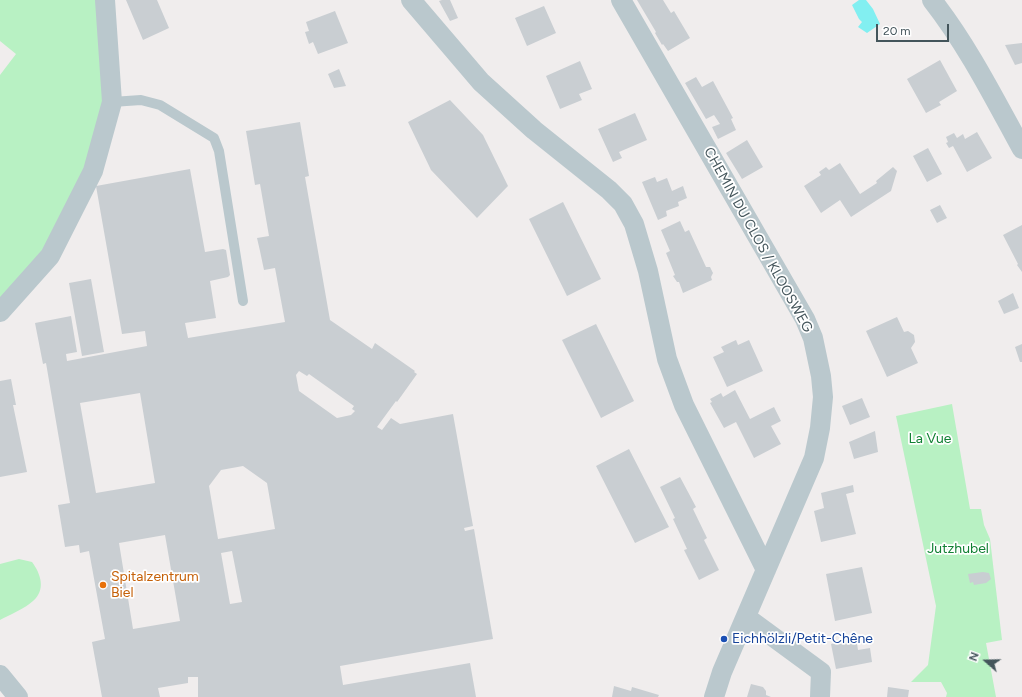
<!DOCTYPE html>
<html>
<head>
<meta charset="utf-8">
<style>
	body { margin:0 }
	#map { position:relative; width:1022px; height:697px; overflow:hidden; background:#f0eded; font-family:Figtree,sans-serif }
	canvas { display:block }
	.north { position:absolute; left:966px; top:641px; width:40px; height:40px; -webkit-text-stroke:3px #fff; paint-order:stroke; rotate:290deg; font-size:11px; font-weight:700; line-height:16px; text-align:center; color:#44555b }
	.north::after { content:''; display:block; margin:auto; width:14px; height:18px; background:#44555b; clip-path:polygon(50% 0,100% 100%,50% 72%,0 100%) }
	.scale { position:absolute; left:876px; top:24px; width:73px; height:18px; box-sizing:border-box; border:2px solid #44555b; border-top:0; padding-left:5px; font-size:12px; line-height:14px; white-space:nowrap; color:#44555b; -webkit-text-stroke:3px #fff; paint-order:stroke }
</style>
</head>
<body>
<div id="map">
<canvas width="1022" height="697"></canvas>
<div class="north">N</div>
<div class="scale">20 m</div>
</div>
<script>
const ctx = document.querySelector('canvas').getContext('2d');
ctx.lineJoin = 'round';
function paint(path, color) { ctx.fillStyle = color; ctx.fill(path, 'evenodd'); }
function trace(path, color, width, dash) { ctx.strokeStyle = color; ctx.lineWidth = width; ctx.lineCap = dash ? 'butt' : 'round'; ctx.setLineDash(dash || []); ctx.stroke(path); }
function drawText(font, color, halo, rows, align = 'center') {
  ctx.font = font + ' Figtree,sans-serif'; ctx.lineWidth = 3.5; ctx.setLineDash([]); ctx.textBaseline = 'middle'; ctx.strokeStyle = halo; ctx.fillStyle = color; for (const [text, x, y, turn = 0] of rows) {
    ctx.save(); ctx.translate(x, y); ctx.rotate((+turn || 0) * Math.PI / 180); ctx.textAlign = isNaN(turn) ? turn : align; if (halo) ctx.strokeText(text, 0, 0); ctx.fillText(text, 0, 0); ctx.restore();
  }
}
const green = new Path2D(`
	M0,0h105l7,102 -62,154 -50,55v-236l16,-21 -16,-13z
	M952,404l18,105h11l3,16 6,14 12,101 -16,3 10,54h-50l1,-4 -6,-11h-30l17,-17 8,-59 -40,-190z
	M19,559l13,3c9,12 14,28 1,39 -7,7 -24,14 -33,19v-56z`);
const water = new Path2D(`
	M859,0h7l7,9 7,15 -13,9 -9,-6 4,-5 -3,-3 -7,-14z`);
const building = new Path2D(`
	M126,0h31l12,28 -26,12z
	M442,0h8l8,18 -8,3 -11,-20z
	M637,0h26l8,13 3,-2 16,27 -22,13 -5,-7 -1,1 -7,-12 1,-1z
	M544,6l12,27 -29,13 -12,-28z
	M335,11l13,32 -30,11 -5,-12 -4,2 -4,-12 4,-1 -3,-9z
	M1022,43v20l-7,2 -10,-20z
	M940,60l17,31 -18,11 2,3 -15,8 -19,-34z
	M580,61l12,28 -13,5 3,6 -22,9 -14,-33z
	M339,69l7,17 -12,2 -6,-14z
	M696,77l6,10 11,-6 20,37 -2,1 5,11 -18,9 -6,-12 8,-3 -6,-9 -8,4 -21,-36z
	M450,100l33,35 25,51 -31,32 -46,-48 -23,-48z
	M635,113l12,27 -28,12 3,6 -9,4 -15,-33z
	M300,122l9,54 -4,1 25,143 42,29 3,-6 40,28 -1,1 3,2 -20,28 -1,-1 -19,26 5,3 9,-12 9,6 53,-10 20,112 -9,2 1,3 9,-2 19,110 -153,27 3,19 127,-22 6,34h-278v-20h-10v6l-30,5 2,9h-58l-10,-55 13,-3 -16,-88 -9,2 -1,-8 -14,2 -7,-42 12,-2 -24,-140 -3,1 -8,-41 36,-7 6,36 -11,2 1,7 80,-15 -2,-15 -23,3 -26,-148 94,-17 15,83 18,-3 3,1 4,25 -2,2 -18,4 6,37 -31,5 3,15 97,-16 -10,-54 -11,2 -4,-19 -3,-13 12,-2 -9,-52 -5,1 -9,-54zM299,371l8,5 2,-2 45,32 -2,3 3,2 -4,4 -14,3 -38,-27 -3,-16zM140,393l15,90 -59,10 -16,-90zM243,466l24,17 8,46 -57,10 -9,-53 12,-16zM165,535l15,86 -47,8 -14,-86zM232,551l10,51 -12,2 -9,-51z
	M977,132l15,26 -25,14 -14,-26 -4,2 -3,-5 2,-1 -2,-5 8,-4 3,5 6,-4 2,5z
	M747,140l16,27 -21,12 -16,-26z
	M928,148l14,26 -15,8 -14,-26z
	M840,163l20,31 17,-11 -1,-2 17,-14 4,4 -6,20 -40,26 -11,-17 -19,13 -17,-27 17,-11 -2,-3 7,-5 3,3z
	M655,177l2,5 10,-4 5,13 11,-5 4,12 -9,4 1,4 -13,5 1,5 -9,4 -16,-38z
	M563,202l38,77 -34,17 -38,-77z
	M940,205l7,13 -10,5 -7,-13z
	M680,221l5,11 4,-2 17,37h4l3,6 -2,4 1,3 -29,13 -4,-11h-2l-4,-6 2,-1 -9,-22 4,-2 -9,-21z
	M1022,225v47l-5,-7 1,-1 -15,-29z
	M91,279l13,73 -22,4 -13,-73z
	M1013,293l6,15 -15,6 -6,-13z
	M897,317l7,15 4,-1 6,4 1,7 -4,6 7,15 -31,14 -21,-46z
	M596,324l38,77 -33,17 -39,-78z
	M736,340l2,5 11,-5 14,31 -36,16 -14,-30 11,-5 -3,-5z
	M1022,344v18h-2l-5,-15z
	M11,379l5,26h-3l14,67 -27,5v-96z
	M735,390l15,29 24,-12 7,14 -10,5 10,18 -27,14 -18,-36 -12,6 -14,-25 2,-1 -2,-3 11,-6 2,4z
	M862,398l8,19 -20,8 -8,-19z
	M875,431l3,21 -24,7 -5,-17z
	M629,449l40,78 -34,16 -39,-77z
	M680,477l16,30 -3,2 14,29 -3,2 15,30 -20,10 -15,-30 3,-1 -14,-30 2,-1 -15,-31z
	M853,485l1,7 -8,2 10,40 -35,8 -7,-31 10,-3 -3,-15z
	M862,567l10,46 -37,8 -9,-47z
	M983,572l6,1 2,6 -5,4 -12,2 -1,-3 -3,1 -2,-9z
	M856,637l2,13 12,-2 2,14 -36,7 -5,-25 10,-2 -1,-2z
	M751,684l12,3 3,4v4l5,2h-24z
	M614,686l17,5 1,-4 27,8 -1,2h-46z
	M888,687l21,3 -1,7h-21z`);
const lane = new Path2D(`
	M112,102l29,-2 19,5 54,33 5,13 24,150`);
const street = new Path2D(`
	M411,0l70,82 53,48 75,60 14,14 11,20 14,47 19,88 17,46 82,165
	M621,0l184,319 8,19 8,38 2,21 -3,31 -6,30 -92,214 -8,25
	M932,0c36,46 62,98 90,149
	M0,312l50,-56 43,-85 19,-69 -7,-102
	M746,617l75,55 -1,25
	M0,675l18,22`);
const markers = [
	[103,585,4,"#e8710a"],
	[724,639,4,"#1a4fb4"]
];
const streetNames = [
	["CHEMIN DU CLOS / KLOOSWEG",758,240,61]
];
const parkNames = [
	["La Vue",930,439],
	["Jutzhubel",958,549]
];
const foodNames = [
	["Spitalzentrum",111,577],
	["Biel",111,593]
];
const transitNames = [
	["Eichhölzli/Petit-Chêne",732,639]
];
paint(green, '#b8f1c3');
paint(water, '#82eff1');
paint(building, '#c9ced2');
trace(lane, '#bac8cd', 10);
trace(street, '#bac8cd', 20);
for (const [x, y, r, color] of markers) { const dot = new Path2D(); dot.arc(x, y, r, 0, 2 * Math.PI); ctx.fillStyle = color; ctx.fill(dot); trace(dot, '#fff', 1.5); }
drawText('14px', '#44555b', '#fff', streetNames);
drawText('14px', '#118033', '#fff', parkNames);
drawText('14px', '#c56008', '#fff', foodNames, 'left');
drawText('14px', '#164399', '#fff', transitNames, 'left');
</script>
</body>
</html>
